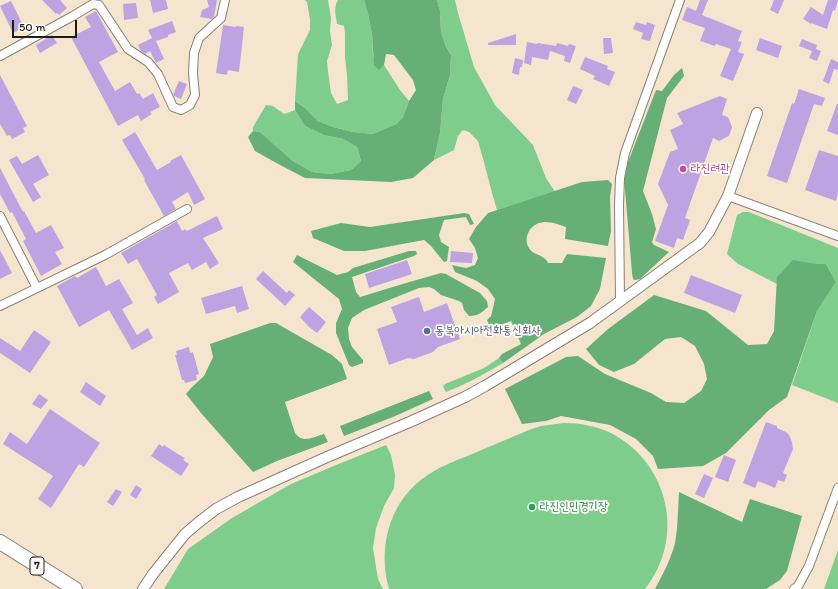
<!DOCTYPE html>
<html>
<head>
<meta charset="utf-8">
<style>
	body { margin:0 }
	#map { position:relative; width:838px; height:589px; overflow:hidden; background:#f6e5ce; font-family:Itim,sans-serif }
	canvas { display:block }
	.scale { position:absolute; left:12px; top:20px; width:65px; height:18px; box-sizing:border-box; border:2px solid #1c1c1c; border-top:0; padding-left:5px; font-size:12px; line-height:14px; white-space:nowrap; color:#1c1c1c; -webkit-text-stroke:3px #fdfcf7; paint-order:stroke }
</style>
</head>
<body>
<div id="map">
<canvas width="838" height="589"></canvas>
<div class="scale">50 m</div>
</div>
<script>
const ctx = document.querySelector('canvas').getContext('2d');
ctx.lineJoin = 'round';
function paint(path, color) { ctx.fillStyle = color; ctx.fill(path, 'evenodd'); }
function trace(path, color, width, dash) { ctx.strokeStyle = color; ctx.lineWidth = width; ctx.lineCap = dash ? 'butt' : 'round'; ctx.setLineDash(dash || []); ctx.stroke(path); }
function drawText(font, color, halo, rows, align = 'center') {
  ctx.font = font + ' Itim,"Poor Story",sans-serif'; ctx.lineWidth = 3.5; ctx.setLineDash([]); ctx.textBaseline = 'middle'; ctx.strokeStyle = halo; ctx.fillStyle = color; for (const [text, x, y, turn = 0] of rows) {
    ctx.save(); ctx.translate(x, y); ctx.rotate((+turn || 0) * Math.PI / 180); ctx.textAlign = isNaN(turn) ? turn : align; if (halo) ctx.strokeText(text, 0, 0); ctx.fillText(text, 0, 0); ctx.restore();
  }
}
const green = new Path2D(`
	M305,0h23l3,18 -1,13 2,14 -5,16 1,10 3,22 6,11 11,-4 -1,-25 -2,-17v-25l-1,-7 -7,-2c-1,-9 -4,-16 1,-24h26l4,14 4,20 1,22 6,13 5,-4 16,25 9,11 -6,16 -7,7 -23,10 -20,-2 -20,-5 -15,-6 -13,-13 -10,-7 3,-47 12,-24v-11l-3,-17z
	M437,0h18l3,13 16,54 21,38 38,40 13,33 9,14 -58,18 -5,-17 -7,-27 -7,-25 -9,-9 -6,-2 -5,6 -4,14 -20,10 6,-27 3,-34 7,-24 1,-20 -5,-8 -5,-15 -1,-21z
	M266,105l7,1 11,8 11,-4 10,16 19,9 19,4 14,8 4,14 -10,9 -21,4 -18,-2 -19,-11 -33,-29 -7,-1v-4z
	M743,212h6l89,36v155l-46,-18 25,-74 19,-29 -10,-18 -16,-1 -33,14v7l-39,-20 -11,-10 10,-39z
	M499,358l4,5c-18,11 -37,21 -57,29l-1,-1 -2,-5 2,-2 39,-16z
	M564,423c16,0 32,3 47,10 58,30 75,105 34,156h-256c-12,-43 1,-90 40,-115 13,-8 27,-14 41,-19 20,-9 40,-17 59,-25l12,-4z
	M386,445l5,10 4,20 -1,13 -10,18 -8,22 -3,20 5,31 5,10h-219l24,-40 44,-31 59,-34 45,-19z
	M838,550v39h-14z`);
const forest = new Path2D(`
	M364,0h73l3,11 1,21 5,15 5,8 -1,20 -7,24 -3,34 -6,27 -21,18 -22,4 -86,-4 -25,-13 -25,-14 -7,-14 5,-6 7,1 33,29 19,11 18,2 21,-4 10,-9 -4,-14 -14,-8 -19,-4 -19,-9 -10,-16v-9l10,7 13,13 15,6 20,5 20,2 23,-10 7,-7 6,-16 7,-11 -3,-10 -19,-25 -8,-1 -2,11 -5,5 -5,-5 -2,-31 -4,-20z
	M682,68l2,8 -17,22 -24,93 9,23 4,15 -4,13 2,3 15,7 -29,27 -5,1 -2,-1 -1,-6 -8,-95 2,-11 30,-77 6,1 12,-16z
	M608,180l4,4 -2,13 1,34 -3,15 -43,-7 1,-12c-6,-2 -13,-5 -21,-5 -13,0 -23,14 -16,26 3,6 10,6 15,10 2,1 3,3 4,5h14l5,-9 39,4 -6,31 -9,17 -14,11 -33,17 -41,29 -4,-5 3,-4 19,-10 -10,-23 -20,8 -4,-9 4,-4 2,-8 2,-9 -7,-10 -11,-8 -22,-9 -3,-7 14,3 9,-3 3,-7 -3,-10 -6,-9 7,-12 12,-14 94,-31z
	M464,213l5,1 5,10 -4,1 -4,-8 -22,3 -5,15 2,7 8,5 -2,14 -3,1 -13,-16 -7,-6 -59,11h-21l-31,-13 -2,-7 30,-8 29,4z
	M409,251h7l1,3 -3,2 -62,21 4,15 4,5 46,-14 35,-10 5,1 34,19 7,8 1,6c-7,6 -10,9 -19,9l-5,-6 -2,-7 -3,-2 -18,-6 -7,-6 -5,-2 -10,1 -55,22 -12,8 -4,10 1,11 3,8 11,13v3l-11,4 -3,-2 -13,-32v-10l6,-14 -3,-10 -46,-37 4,-7 40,20 11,-3 5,-4z
	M793,260l17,3 16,1 10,18 -19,29 -30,86 -18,13 -43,43 -23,13 -45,3 -5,-13 -17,-17 -26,-14 -49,-9 -15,5 -24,3 -17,-35 61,-32 12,-1 27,18 46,19 15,9 18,1 17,-12 6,-12 -3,-15 -9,-18 -14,-9 -16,2 -31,25 -20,8 -15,-7 -13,-16 22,-20 46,-34 52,16 42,34 19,-1 7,-13 3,-54z
	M270,323h6l56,32 10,9 5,15 -62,23 10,31c8,11 18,4 29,1l4,8 -51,19 -24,11 -52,-59 -15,-19 5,-6 13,-12 9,-19 -3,-13z
	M429,391l4,8 -40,18 -49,19 -4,-10z
	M679,492l63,30 8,-23 52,17 -15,55 -7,9 -14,9h-111c8,-15 16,-30 20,-46 3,-15 3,-36 4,-51z`);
const building = new Path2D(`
	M42,0h18l7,8 -8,7 -2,-2 -1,1z
	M150,0h16l2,9 -15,4z
	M207,0h10l-3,17 -2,2 -12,-2 2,-7 7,-3z
	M700,0h8l-6,15 40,16 -4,10 4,1 -4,10 6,2 -11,27 -13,-5 11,-27 -15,-5 -1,2 -15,-5 5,-13 -23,-8 5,-13 9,4z
	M774,0h10l-6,14 -8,-4z
	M828,0h10v1l-3,10 -2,-1 -6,19 -16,-6v1l-8,-5 8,-12 12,8z
	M11,1l13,26 -11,6 -13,-27z
	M136,3l2,15 -14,2 -1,-16z
	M96,11l22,41 -19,10 16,29 15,-9 7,12 2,-1 4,6 10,-6 7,14 -10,5 2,2 -11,7 -3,-6 -20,11 -47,-89 20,-10 -6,-10z
	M172,21l4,11 -8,3v2l-12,4 8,18 -8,4 -6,-12 -5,3 -4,-3 -3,-6 14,-7 -4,-8z
	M636,22l10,3 1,-3 8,3 -5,16 -9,-2 2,-6 -10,-4z
	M223,25l13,2v-1l8,1 -5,45 -11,-2 -1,5 -11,-2z
	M516,34v11h-28v-2z
	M52,35l5,8 -17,10 -4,-8z
	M603,38h8l2,15 -9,1z
	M760,38l22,8 -4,12 -22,-8z
	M802,39l15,6 -1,4 5,2 -4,10 -8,-3 3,-7 -13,-5z
	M527,42l10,2 1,-1 18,3 1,-3 11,3 1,-2 7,2 -6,17 -6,-2 1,-5 -15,-5 -2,9 -16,-3 -1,8 -7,-2z
	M585,57l23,9 -1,3 8,3 -6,14 -16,-7 2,-3 -15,-7z
	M515,58l8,2 -1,7h-2l-1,8 -7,-2z
	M831,59l7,3v8l-4,-1 -5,15 -6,-3z
	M0,75l27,51 -4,2 2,4 -13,7 -2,-4 -3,1 -7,-12z
	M179,81l8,3 -6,15 -7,-3 -1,-1z
	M573,86l10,4 -7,14 -9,-4z
	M799,89l26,9 -3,8 -8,-2 -27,79 -20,-7 25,-73 2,1z
	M720,96l7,3 -5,16 6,2 4,10 -3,9 -10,5 -6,-3 -28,80 5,2 -7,20 -6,-2 -3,10 -19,-7 13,-36 -10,-21 12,-32 8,-3 -8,-19 13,-6 -6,-11z
	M837,104h1v31l-11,-4z
	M135,132l22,38 14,-8 -1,-1 11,-6 24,44 -11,6 -6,-13 -16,10 4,7 -12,7 -20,-36 1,-1 -23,-39z
	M819,150l19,6v38l-2,7 -31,-11z
	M38,155l11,20 -16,9 8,13 -8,5 -24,-42 8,-4 5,8z
	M0,168l23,44 1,-1 12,22 15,-8 13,23 -9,4 7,12 -21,12 -18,-35 3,-2 -14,-27 -2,1 -10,-19z
	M217,216l6,13 -20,9 16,25 -9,6 -4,-7 -14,8 -4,-7 -19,10 10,19 -21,12 -4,-7 3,-2 -20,-36 -9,5 -7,-11 56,-32 5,10 3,-2 2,2z
	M0,250l12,23 -12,6z
	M451,251l22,2 -1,10 -22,-1z
	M407,260l5,14 -43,14 -4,-14z
	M96,267l10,19 13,-7 14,24 -11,6 15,26 11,-7 5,10 -21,12 -23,-40 -30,17 -22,-41 18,-10 2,2z
	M263,271l24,22 2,-3 6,5 -10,11 -29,-27z
	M691,275l51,20 -7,18 -51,-20z
	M242,286l7,23 -12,4 -2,-7 -29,8 -5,-16z
	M419,297l5,15 23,-9 13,36 -22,8 -5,5 -19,7 -6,-1 -19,7 -12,-36 20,-7 -6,-15z
	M309,307l17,15 -9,11 -8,-6 -9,-10z
	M34,330l17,12 -21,31 -30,-20v-15l20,13z
	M189,347l1,6 3,-1 6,22 -3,1 1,5 -12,3 -1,-3h-2l-7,-25h2l-1,-4z
	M86,382l20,14 -6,10 -20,-14z
	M39,394l9,6 -7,9 -9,-5z
	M50,409l50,34 -16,24 -5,-3 -28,44 -13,-9 15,-23 -50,-32 7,-12 17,12z
	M766,422l11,4v2l9,4 3,3 3,7 1,7 -10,24 4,2 -3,7 -6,-2 -3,8 -17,-7 -3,7 -12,-5z
	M159,444l4,3 1,-2 14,9 7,4 -2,2 6,4 -8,12 -30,-20z
	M724,455l12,5 -8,22 -13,-5z
	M704,474l9,4 -9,20 -9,-4z
	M136,485l6,4 -6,10 -6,-4z
	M116,489l6,3 -9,14 -6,-4z`);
const minor = new Path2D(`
	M0,56l73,-40 20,-12 6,1 29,44 20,13 10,12 15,33 8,3 9,-5 5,-10 -2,-22 1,-20 5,-15 22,-20 4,-18
	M728,196l110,40
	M0,216l37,72
	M620,301l-1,-97 1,-26 5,-25 55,-153
	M0,306l105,-51 82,-46
	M794,589l4,-3 11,-20 29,-78`);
const tertiary = new Path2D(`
	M143,589l10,-15 32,-40 14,-12 17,-13 22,-12 89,-40 85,-36 53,-24 20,-11 105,-63 110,-80 9,-11 19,-36 29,-83`);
const trunk = new Path2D(`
	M0,542l75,47`);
const markers = [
	[683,169,4,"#d1479c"],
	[427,331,4,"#5c6f8a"],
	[532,507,4,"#2e9e5b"]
];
const shields = [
	[37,566,14]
];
const shieldNames = [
	["7",37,566]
];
const hotelNames = [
	["라진려관",691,169]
];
const serviceNames = [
	["동북아시아전화통신회사",435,331]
];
const leisureNames = [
	["라진인민경기장",540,507]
];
paint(green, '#7ecd8d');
paint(forest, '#66b078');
paint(building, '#bea3e2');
trace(minor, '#898075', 10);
trace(tertiary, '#898075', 12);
trace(trunk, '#898075', 16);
trace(minor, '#fff', 8);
trace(tertiary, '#fff', 10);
trace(trunk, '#fff', 14);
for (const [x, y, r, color] of markers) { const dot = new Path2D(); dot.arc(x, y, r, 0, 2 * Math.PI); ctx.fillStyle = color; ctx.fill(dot); trace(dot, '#fdfcf7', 1.5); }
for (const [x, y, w] of shields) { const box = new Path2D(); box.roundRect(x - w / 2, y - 9, w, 18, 3); ctx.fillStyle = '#fdfcf7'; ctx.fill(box); trace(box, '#1c1c1c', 1); }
drawText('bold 11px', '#1c1c1c', null, shieldNames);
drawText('12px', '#b23c85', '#fdfcf7', hotelNames, 'left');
drawText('12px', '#4e5e75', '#fdfcf7', serviceNames, 'left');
drawText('12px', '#27864d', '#fdfcf7', leisureNames, 'left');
</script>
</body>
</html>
